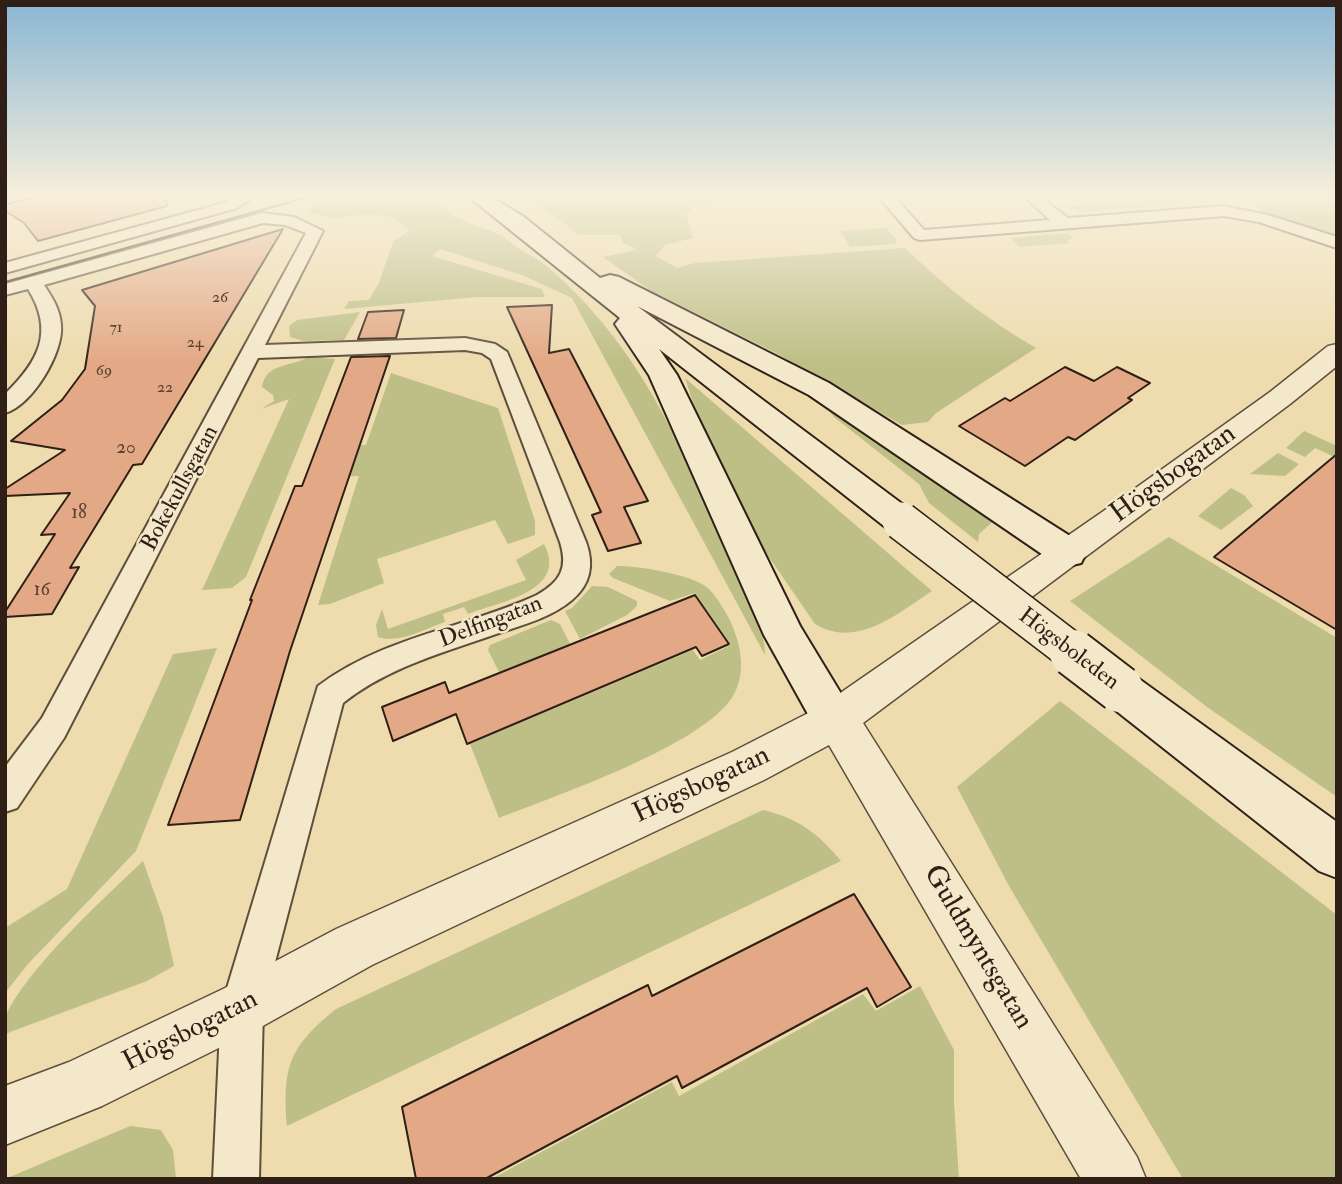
<!DOCTYPE html>
<html>
<head>
<meta charset="utf-8">
<style>
	body { margin:0 }
	#map { position:relative; width:1342px; height:1184px; overflow:hidden; background:#eedcaf; font-family:"IM FELL Double Pica",serif }
	canvas { display:block }
	.frame { position:absolute; inset:0; border:7px solid #2f1f16; pointer-events:none }
</style>
</head>
<body>
<div id="map">
<canvas width="1342" height="1184"></canvas>
<div class="frame"></div>
</div>
<script>
const ctx = document.querySelector('canvas').getContext('2d');
ctx.lineJoin = 'round';
function paint(path, color) { ctx.fillStyle = color; ctx.fill(path, 'evenodd'); }
function trace(path, color, width, dash) { ctx.strokeStyle = color; ctx.lineWidth = width; ctx.lineCap = dash ? 'butt' : 'round'; ctx.setLineDash(dash || []); ctx.stroke(path); }
function drawText(font, color, halo, rows, align = 'center') {
  ctx.font = font + ' "IM FELL Double Pica",serif'; ctx.lineWidth = 5; ctx.setLineDash([]); ctx.textBaseline = 'middle'; ctx.strokeStyle = halo; ctx.fillStyle = color; for (const [text, x, y, turn = 0] of rows) {
    ctx.save(); ctx.translate(x, y); ctx.rotate((+turn || 0) * Math.PI / 180); ctx.textAlign = isNaN(turn) ? turn : align; if (halo) ctx.strokeText(text, 0, 0); ctx.fillText(text, 0, 0); ctx.restore();
  }
}
const green = new Path2D(`
	M333,197h102c16,24 44,28 68,39 5,3 7,7 12,10 12,8 24,13 35,23 92,80 132,179 179,287 14,30 36,65 36,99l-193,-357 -50,-23 -82,-26 -8,7 110,33 3,8h-67l-134,12 5,-8 20,-1 10,-17 14,-41 17,-12c-37,-33 -67,0 -101,-19l3,-8z
	M530,197h298l-136,8v7l-6,1 7,25 -28,7 -9,11 21,12 18,-5 210,-15c39,38 84,73 131,100l-100,65 -8,9 -26,3 -126,-72 -125,-62 -48,-34 34,-7 -14,-7 -3,-8h-41z
	M1243,197h94v38l-74,-23z
	M1172,199l8,5 -97,8 -21,-5z
	M886,228l10,11v5l-46,3 -10,-16z
	M1068,233l6,6 -7,1 3,3 -51,4 -9,-9z
	M360,312l-16,28 -40,1 -14,-4 -1,-11 8,-6z
	M308,357l27,2 -89,218 -14,11 -30,2 87,-191 -28,10 13,-8 -1,-6 -11,-8c3,-24 30,-20 46,-30z
	M391,373l107,35 37,113v14l-27,9 -13,-24 -118,39 7,24 -54,21 -12,1 41,-129 -50,1 10,-30 47,-2z
	M685,378l247,213c-35,23 -75,58 -117,33l-86,-125 -26,-66z
	M824,405l173,113 -18,16 -1,8 -49,-39 -10,-19 -85,-67z
	M1304,431l33,15v12l-22,-10 -10,9 -19,-9z
	M1278,453l21,11 -14,12 -35,-2z
	M1231,488l13,7 9,11 -32,24 -23,-14z
	M1169,537l168,101v159l-130,-90 -137,-106z
	M544,544c25,47 -45,58 -76,70l-4,-7 -21,7 2,8c-20,7 -46,22 -67,15l-2,-12 6,-16 6,20 138,-49 -10,-20z
	M617,566c21,0 76,8 92,23 7,7 13,17 18,26 13,24 21,56 6,81 -29,49 -178,100 -234,122l-29,-74 223,-94 7,10 31,-15 -36,-52 -25,8 -57,-23 -4,-4z
	M592,586l16,1 29,14v5l-10,9 -47,24 -15,-28 7,-3z
	M551,620l9,4 10,20 -71,28 -11,-22 2,-5z
	M217,648l-81,203 -108,113 -23,29v-65l62,-39 106,-235z
	M1060,701l277,214v264h-154l-174,-293 -52,-99z
	M763,810c35,8 56,24 78,51l-554,265c-5,-60 3,-80 49,-117z
	M143,861l20,56 11,49 -27,15 -142,53c0,-6 -1,-15 2,-21 24,-48 96,-114 136,-152z
	M920,986l34,64v54l5,75h-468l181,-97 7,14 184,-102 13,17z
	M130,1126l31,4 12,20 3,29h-171z`);
const building = new Path2D(`
	M32,197h134l1,9 -129,35 -14,-18 -19,-12v-6z
	M283,229l-141,235 -9,1 -63,103 9,-1 -27,47 -47,3v-5l50,-78 -14,1 29,-42 -65,3v-7l60,-39 -54,-9 51,-41 23,-31 10,-63 -13,-16z
	M552,305l-3,48 20,-4 79,152 -24,6 17,36 -33,8 -16,-36 9,-3 -94,-205z
	M404,310l-8,28 -38,1 10,-27z
	M390,356l-100,295 -50,169 -72,5 84,-225h-2l45,-114h7l49,-129z
	M1065,367l29,14 23,-14 33,16 -22,15 4,2 -57,40 -7,-3 -43,29 -66,-40 46,-28 5,3z
	M1337,454v176l-123,-73z
	M695,595l34,49 -27,12 -6,-9 -229,97 -11,-30 -63,27 -11,-34 63,-25 4,11z
	M854,894l57,93 -34,20 -10,-19 -185,100 -5,-12 -192,103h-69l-14,-72 246,-122 4,11z`);
const minor = new Path2D(`
	M235,197h18l-16,11 -232,65v-10l222,-61z
	M879,197h16l29,33 126,-10 -25,-23h16l27,21 156,-12 44,9 69,22v11l-78,-26 -35,-6 -304,24 -6,-2z
	M262,213l32,4 29,14 -58,114 200,-7 30,6 12,8 79,190c8,22 5,42 -14,58 -20,17 -49,25 -73,33 -54,19 -111,34 -156,70l-80,305 -4,171h-46l8,-171 97,-322c65,-49 147,-58 219,-91 24,-14 31,-27 23,-53l-69,-183 -9,-6 -17,-3 -207,8 -194,380 -47,70 -12,4v-45l37,-49 264,-485 -21,-8 -22,-2 -219,62c8,12 16,24 17,40 3,27 -29,81 -56,88v-19c33,-32 50,-62 23,-105l-23,6v-11z`);
const tertiary = new Path2D(`
	M1337,344v22l-47,38 -427,319 274,434 9,22h-65l-252,-434 -65,35 -392,185 -111,62 -159,79 -97,39v-59l64,-24 154,-73 113,-60 396,-177 88,-45 285,-197 165,-118 58,-46z`);
const secondary = new Path2D(`
	M469,197h23l32,20 76,61 10,-3 9,2 210,106 252,160 5,10 -5,10 -13,3 -13,-3 -246,-168 -172,-89 276,206 6,9 -6,9 -12,3 -12,-3 -230,-181 18,26 123,251 57,94 -6,14 -16,5 -16,-5 -55,-99 -115,-260 -34,-51 5,-6z
	M1120,671l15,5 202,146v56l-18,-7 -214,-169 -6,-13 6,-13z`);
const tram = new Path2D(`
	M5,282l303,-85`);
const secondaryBridgeFar1 = new Path2D(`
	M901,521l174,133`);
const secondaryBridge = new Path2D(`
	M1073,653l47,36`);
const farNumbernames = [
	["26",220,299],
	["71",116,329],
	["24",195,344],
	["69",104,372],
	["22",165,389]
];
const numberNames = [
	["20",126,449],
	["18",79,514],
	["16",42,591]
];
const streetNames = [
	["Bokekullsgatan",181,489,-62],
	["Delfingatan",491,623,-21],
	["Högsboleden",1068,650,37]
];
const nearStreetnames = [
	["Högsbogatan",1174,475,-36],
	["Högsbogatan",702,786,-25],
	["Guldmyntsgatan",977,948,59],
	["Högsbogatan",191,1032,-27]
];
paint(green, '#bebf87');
paint(building, '#e3a986');
trace(building, '#2f1f16', 2);
trace(minor, '#5f4e3c', 4);
trace(tertiary, '#5f4e3c', 3);
trace(secondary, '#2f1f16', 4);
paint(minor, '#f4e8cb');
paint(tertiary, '#f4e8cb');
paint(secondary, '#f4e8cb');
trace(tram, '#2f1f16', 2);
trace(secondaryBridgeFar1, '#2f1f16', 40, []);
trace(secondaryBridge, '#2f1f16', 50, []);
trace(secondaryBridgeFar1, '#f4e8cb', 37);
trace(secondaryBridge, '#f4e8cb', 46);
const sky = ctx.createLinearGradient(0, 0, 0, 362);
sky.addColorStop(0, '#89b6d3');
sky.addColorStop(0.54, '#f7efdb');
sky.addColorStop(1, '#f7efdb00');
ctx.fillStyle = sky;
ctx.fillRect(0, 0, 1342, 362);
drawText('16px', '#5c4232', null, farNumbernames);
drawText('19px', '#5c4232', null, numberNames);
drawText('23px', '#2f1f16', '#f4e8cb', streetNames);
drawText('28px', '#2f1f16', '#f4e8cb', nearStreetnames);
</script>
</body>
</html>
